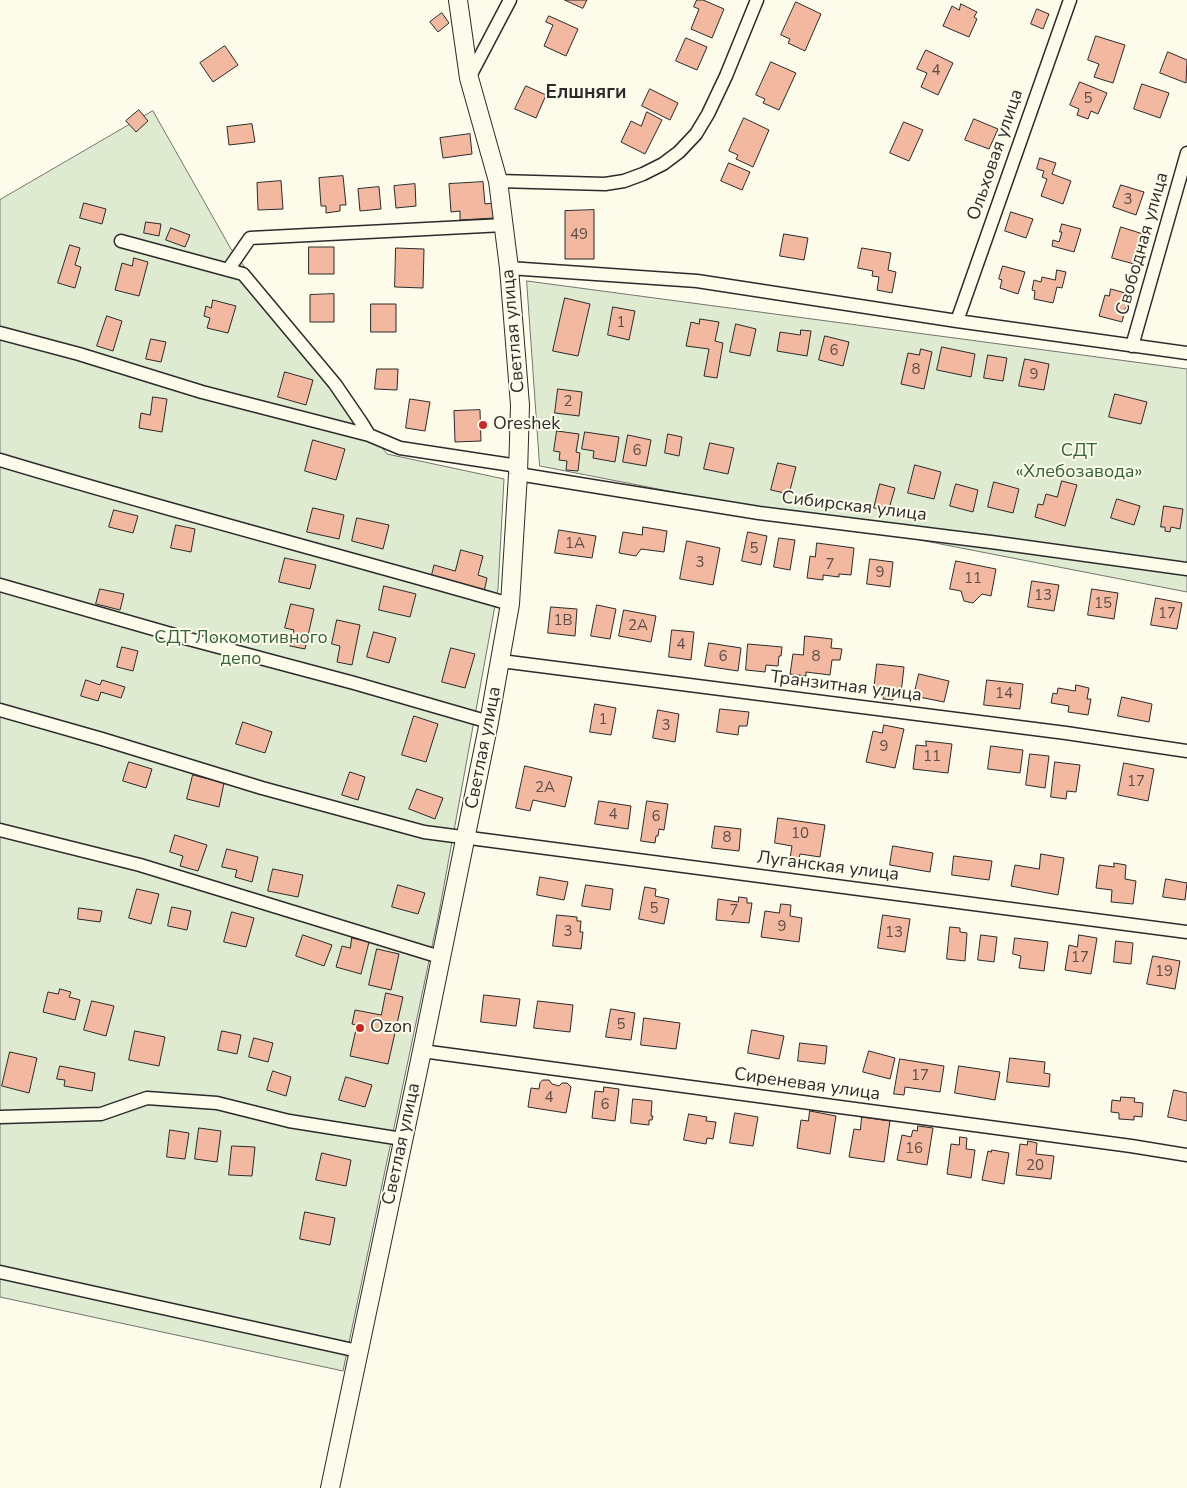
<!DOCTYPE html>
<html>
<head>
<meta charset="utf-8">
<style>
	body { margin:0 }
	canvas { display:block; background:#fdfbea }
</style>
</head>
<body>
<canvas width="1187" height="1488"></canvas>
<script>
const ctx = document.querySelector('canvas').getContext('2d');
ctx.lineJoin = 'round';
function paint(path, color) { ctx.fillStyle = color; ctx.fill(path, 'evenodd'); }
function trace(path, color, width, dash) { ctx.strokeStyle = color; ctx.lineWidth = width; ctx.lineCap = dash ? 'butt' : 'round'; ctx.setLineDash(dash || []); ctx.stroke(path); }
function drawText(font, color, halo, rows, align = 'center') {
  ctx.font = font + ' "Nunito Sans",sans-serif'; ctx.lineWidth = 4; ctx.setLineDash([]); ctx.textBaseline = 'middle'; ctx.strokeStyle = halo; ctx.fillStyle = color; for (const [text, x, y, turn = 0] of rows) {
    ctx.save(); ctx.translate(x, y); ctx.rotate((+turn || 0) * Math.PI / 180); ctx.textAlign = isNaN(turn) ? turn : align; if (halo) ctx.strokeText(text, 0, 0); ctx.fillText(text, 0, 0); ctx.restore();
  }
}
const green = new Path2D(`
	M153,111l78,138 156,205 117,25 -6,110 -59,324 -96,458 -343,-74v-1097z
	M527,281l660,88v223l-647,-126z`);
const building = new Path2D(`
	M565,0h22l-4,8z
	M697,0h6l21,9 -12,29 -21,-9 8,-20 -5,-2z
	M796,2l25,12 -16,37 -17,-8 2,-4 -9,-4z
	M961,4l16,8 -3,5 3,2 -8,18 -26,-11 9,-20 7,4z
	M1037,9l12,5 -6,15 -12,-5z
	M442,13l7,10 -11,9 -8,-10z
	M549,16l29,13 -12,27 -22,-10 9,-21 -7,-3z
	M1096,36l29,9 -12,38 -19,-6 5,-13 -11,-4z
	M686,38l21,9 -10,23 -21,-9z
	M225,46l13,19 -25,17 -13,-19z
	M926,50l27,13 -15,32 -17,-8 6,-14 -10,-4z
	M1168,52l19,8 -1,23 -26,-10z
	M771,62l25,11 -17,37 -16,-7 2,-4 -9,-4z
	M1080,82l27,11 -9,21 -7,-3 -3,8 -11,-4 2,-6 -9,-4z
	M1142,84l27,9 -9,25 -26,-9z
	M526,86l20,9 -10,23 -21,-9z
	M650,89l28,14 -8,17 -28,-14z
	M139,110l9,11 -12,11 -10,-11z
	M647,112l15,8 -17,34 -24,-12 10,-21 10,5z
	M744,118l25,12 -16,37 -17,-8 2,-4 -9,-4z
	M974,119l24,10 -9,20 -24,-9z
	M904,122l19,8 -14,31 -19,-8z
	M252,124l3,18 -26,3 -2,-18z
	M470,134l2,20 -29,4 -3,-20z
	M1040,158l16,5 -4,11 19,7 -8,23 -22,-8 6,-17 -5,-2 2,-6 -7,-2z
	M729,163l21,9 -8,18 -21,-9z
	M343,176l3,29h-6v6l-14,2v-7h-5l-2,-28z
	M281,181l2,28 -25,1 -1,-27z
	M483,182l2,22 8,-1 1,15 -34,2v-9l-9,1 -2,-28z
	M415,184l1,22 -20,2 -2,-22z
	M1121,185l23,7 -8,23 -23,-8z
	M379,187l2,22 -21,2 -2,-22z
	M84,203l22,6 -4,15 -22,-6z
	M594,210v49h-29v-48z
	M1011,212l22,7 -7,19 -21,-7z
	M146,222l15,2 -2,12 -15,-3z
	M1062,224l19,5 -7,23 -22,-6 1,-6 6,2 3,-10h-2z
	M1121,227l22,7 -9,30 -22,-6z
	M171,228l19,7 -5,12 -19,-7z
	M784,234l24,4 -4,22 -24,-4z
	M70,245l10,3 -5,17 6,2 -6,21 -17,-5z
	M309,247h25v27h-25z
	M396,248l28,1 -1,39 -28,-1z
	M862,248l29,5 -3,17 8,2 -4,21 -15,-3 2,-13 -7,-1 1,-5 -15,-3z
	M134,258l14,4 -9,34 -24,-6 7,-27 10,3z
	M1003,266l22,6 -7,22 -18,-6 2,-8 -3,-1z
	M1057,270l9,2 -4,16 -5,-1 -4,16 -19,-4 1,-8 -3,-1 2,-10 7,2 1,-5 13,3z
	M1111,289l18,5 -7,28 -23,-6 6,-21 4,1z
	M334,294v28h-24v-27z
	M565,298l25,6 -12,52 -25,-5z
	M213,300l23,6 -8,27 -21,-5 3,-10 -6,-2 2,-10 5,2z
	M371,304h25v28h-25z
	M613,307l22,4 -6,29 -21,-5z
	M107,316l15,5 -9,30 -16,-5z
	M700,319l19,3 -4,19 8,2 -6,35 -13,-2 5,-27 -23,-3 5,-24 8,2z
	M736,324l20,5 -6,27 -20,-4z
	M801,330l10,1 -4,25 -30,-5 3,-19 20,3z
	M825,336l24,6 -6,24 -24,-6z
	M151,339l15,3 -5,20 -15,-3z
	M942,347l33,7 -4,23 -34,-7z
	M921,349l11,3 -8,37 -23,-5 7,-31 11,2z
	M988,355l19,3 -4,23 -19,-3z
	M1025,359l24,5 -5,26 -25,-4z
	M377,369h21l-1,21 -22,-1z
	M285,372l28,8 -7,25 -28,-8z
	M558,389l24,3 -3,24 -24,-3z
	M1115,394l32,8 -6,22 -32,-7z
	M153,397l14,2 -5,33 -23,-4 2,-15 9,2z
	M410,399l20,3 -5,29 -19,-3z
	M480,410l1,31 -26,1 -1,-31z
	M557,431l22,3 -3,18 4,1 -2,18 -12,-1 1,-9 -8,-1 1,-8 -6,-1z
	M585,432l34,5 -4,25 -22,-4 1,-7 -12,-2z
	M668,434l14,3 -3,19 -14,-3z
	M628,435l23,5 -5,26 -23,-4z
	M313,440l32,9 -9,31 -31,-9z
	M710,443l24,5 -6,26 -24,-5z
	M778,463l18,4 -7,27 -18,-4z
	M915,465l26,7 -7,27 -26,-6z
	M1062,481l15,4 -12,41 -30,-9 3,-13 5,1 3,-11 11,3z
	M994,482l25,7 -6,24 -25,-6z
	M880,484l15,4 -7,24 -14,-4z
	M956,484l22,6 -5,22 -23,-6z
	M1117,499l23,7 -6,19 -23,-7z
	M1164,506l19,3 -3,20 -9,-2 -1,5 -5,-1v-4h-4z
	M313,508l31,7 -5,24 -32,-7z
	M114,510l24,6 -5,17 -24,-6z
	M357,518l32,7 -6,24 -31,-8z
	M176,525l19,4 -4,23 -20,-4z
	M643,527l24,4 -3,21 -23,-3 -5,7 -17,-3 4,-21 19,3z
	M559,530l37,6 -4,22 -37,-5z
	M748,532l19,4 -6,29 -19,-4z
	M779,538l16,2 -5,30 -16,-3z
	M687,541l33,7 -7,37 -33,-6z
	M817,543l37,5 -3,27 -12,-1v3l-16,-2v5l-16,-2 3,-22 5,1z
	M461,550l22,6 -5,19 9,3 -3,14 -53,-15 3,-12 21,6z
	M285,558l31,7 -6,24 -31,-7z
	M870,559l23,3 -3,25 -23,-3z
	M956,561l40,8 -5,27 -9,-2 -9,9 -9,-2 -3,-10 -11,-2z
	M1032,581l27,4 -5,26 -26,-4z
	M384,586l32,8 -6,23 -31,-7z
	M100,589l24,5 -4,16 -24,-6z
	M1092,589l26,4 -4,26 -26,-4z
	M1156,598l26,5 -5,26 -26,-4z
	M291,604l23,5 -9,40 -15,-3 4,-16 -9,-2z
	M597,605l19,4 -6,30 -19,-3z
	M551,607l26,2 -2,27 -27,-3z
	M624,610l32,6 -5,26 -32,-6z
	M337,620l23,5 -8,40 -15,-3 3,-16 -8,-2z
	M672,630l22,2 -3,28 -22,-3z
	M374,632l22,6 -7,25 -22,-6z
	M805,636l27,3 -1,9 11,1 -2,11h-8l-2,15 -24,-3v4l-16,-2 3,-20 10,1z
	M709,643l32,5 -3,23 -33,-5z
	M748,644l34,3 -1,9h-2l-1,10 -12,-1 -1,7 -19,-2z
	M122,647l16,4 -5,20 -16,-4z
	M451,648l24,6 -10,34 -23,-6z
	M877,664l27,3 -3,26 -7,-1 -1,8 -10,-1 1,-8 -10,-1z
	M919,674l30,7 -5,21 -30,-6z
	M86,680l14,5 2,-5 23,7 -4,11 -20,-6 -3,9 -17,-5z
	M987,680l36,4 -3,25 -36,-4z
	M1076,685l13,3 -2,11h4l-3,16 -20,-3 1,-6 -18,-3 2,-10 4,1 1,-6 17,3z
	M1122,697l30,7 -3,18 -31,-6z
	M595,704l21,4 -5,27 -21,-3z
	M720,709l29,3 -2,14h-8l-1,9 -21,-3z
	M658,710l21,4 -4,28 -22,-4z
	M414,716l24,8 -12,38 -24,-7z
	M243,722l29,10 -7,21 -29,-9z
	M884,725l20,4 -9,39 -29,-6 7,-31 9,2z
	M926,741l26,3 -4,29 -35,-4 3,-24 10,1z
	M991,746l32,4 -3,23 -32,-4z
	M1030,754l19,2 -4,32 -19,-3z
	M129,762l23,7 -6,19 -23,-7z
	M1055,762l25,3 -4,27 -9,-1 -1,8 -15,-2z
	M1124,763l30,6 -6,32 -30,-6z
	M525,766l47,11 -7,30 -32,-7 -3,11 -14,-3z
	M350,772l15,5 -7,23 -16,-5z
	M193,775l31,8 -5,24 -32,-8z
	M417,789l26,9 -8,21 -26,-10z
	M599,801l32,5 -3,23 -33,-5z
	M647,801l21,3 -4,26 -5,-1 -1,7h-2l-1,7 -14,-2z
	M778,818l47,7 -5,32 -20,-3 -1,5 -9,-1 2,-12 -17,-3z
	M715,826l26,3 -2,22 -27,-3z
	M175,835l32,10 -9,26 -18,-5 3,-10 -13,-4z
	M893,846l40,7 -3,19 -40,-7z
	M227,849l31,8 -6,25 -17,-5 2,-7 -15,-3z
	M1041,854l23,4 -6,37 -47,-9 4,-21 24,4z
	M954,856l38,5 -3,19 -37,-5z
	M1114,863l12,2 -1,14 11,2 -3,23 -22,-2 1,-12 -16,-2 3,-23 15,2z
	M273,869l30,6 -5,22 -30,-6z
	M540,877l28,5 -4,18 -27,-5z
	M1166,879l21,4 -2,17 -22,-3z
	M398,885l27,8 -7,21 -26,-7z
	M586,885l27,4 -3,21 -28,-4z
	M645,887l11,2 -1,7 14,3 -5,25 -25,-5z
	M137,889l22,5 -8,30 -22,-6z
	M739,897l8,1v5h5l-3,20 -33,-3 2,-21 20,3z
	M781,904l10,1 -1,11 12,2 -3,24 -38,-5 4,-26 14,2z
	M172,907l19,4 -4,19 -19,-4z
	M79,908l23,3 -2,11 -22,-3z
	M232,912l22,6 -8,29 -22,-5z
	M557,915l20,2v4h4l-1,11h3l-2,17 -28,-3z
	M883,915l27,4 -5,33 -27,-4z
	M950,927l10,1v4l7,1 -2,28 -18,-2z
	M303,935l29,10 -8,21 -28,-10z
	M981,935l16,2 -3,25 -16,-2z
	M1079,935l18,3 -6,36 -26,-4 4,-25 8,2z
	M352,938l17,4 -8,32 -25,-7 6,-21 8,2z
	M1015,938l33,4 -4,29 -25,-3 2,-12 -8,-2z
	M1116,941l17,2 -2,21 -17,-2z
	M377,949l22,5 -8,36 -22,-5z
	M1153,956l27,5 -5,28 -28,-5z
	M60,989l11,3 -2,5 11,3 -5,20 -32,-8 5,-20 10,2z
	M386,993l17,4 -15,67 -38,-8 7,-31 -5,-1 3,-14 26,5z
	M484,995l36,4 -4,27 -35,-4z
	M92,1001l22,5 -8,30 -22,-6z
	M538,1001l35,4 -3,27 -36,-4z
	M611,1009l24,4 -4,27 -25,-3z
	M644,1018l36,5 -4,26 -35,-4z
	M752,1030l32,6 -5,23 -31,-6z
	M135,1031l30,6 -6,29 -30,-6z
	M222,1031l19,4 -4,19 -19,-4z
	M254,1038l19,5 -5,19 -19,-5z
	M800,1043l27,3 -2,18 -27,-3z
	M869,1051l26,7 -5,21 -27,-7z
	M10,1052l27,6 -8,35 -27,-7z
	M1010,1058l35,4 -1,11 6,1 -1,13 -42,-5z
	M900,1059l44,7 -4,26 -35,-5 -1,8 -10,-1z
	M60,1066l35,7 -3,18 -28,-5 1,-6 -8,-1z
	M959,1066l41,6 -5,28 -40,-7z
	M273,1071l18,6 -5,19 -19,-6z
	M346,1077l26,8 -7,22 -26,-7z
	M543,1080h6l3,4 7,2 3,-3h5l4,4 -5,26 -38,-6 3,-19 8,1 1,-6z
	M604,1087l15,2 -4,32 -23,-3 3,-27 8,1z
	M1174,1090l13,3v28l-19,-4z
	M1121,1097l14,1 -1,4 9,1 -1,14 -8,-1v4l-15,-1v-6l-8,-1 1,-12 8,1z
	M633,1099l19,2 -1,15h2l-1,4h-3v5l-18,-2z
	M810,1111l26,5 -6,38 -33,-6 4,-28 7,1z
	M735,1113l23,4 -5,29 -23,-3z
	M689,1114l18,3 -1,4 10,1 -3,17 -6,-1 -1,6 -22,-4z
	M862,1117l28,4 -6,41 -35,-5 5,-28 6,1z
	M918,1126l15,2 -6,37 -30,-5 5,-25 9,2 2,-7 4,1z
	M199,1128l22,3 -4,31 -22,-3z
	M170,1130l19,3 -4,26 -18,-2z
	M960,1137l7,1 -1,11 9,1 -4,28 -24,-4 4,-30 8,1z
	M1028,1141l9,2 -1,11 18,2 -3,23 -35,-4 4,-31 7,1z
	M232,1146l23,1 -3,29 -23,-1z
	M992,1150l17,3 -5,31 -22,-4 6,-29 3,1z
	M322,1153l29,7 -5,26 -30,-6z
	M305,1212l30,6 -5,27 -30,-6z`);
const street = new Path2D(`
	M469,78l41,-78
	M498,181l107,3 19,-3 19,-7 20,-10 16,-12 17,-18 12,-20 18,-38 31,-76
	M121,241l122,33 92,110 26,38 8,13 31,13 118,18
	M509,268l188,13 260,40 230,32
	M228,270l22,-32 254,-13
	M957,321l113,-321
	M0,333l79,21 123,38 167,43
	M1132,346l55,-193
	M0,460c169,51 340,95 510,144
	M518,474l241,39 232,29 196,27
	M0,585l185,53 169,45 135,39
	M501,661l565,72 121,18
	M0,710l102,29 160,49 162,44 763,100
	M0,830l140,35 300,92
	M422,1051l709,95 56,9
	M0,1117l101,-3 46,-16 70,5 72,18 113,18
	M0,1272l358,79`);
const secondary = new Path2D(`
	M330,1488l92,-437 67,-329 21,-118 8,-130 2,-69 -11,-137 -11,-87 -29,-103 -11,-78`);
const markers = [
	[483,425,5,"#c62828"],
	[360,1028,5,"#c62828"]
];
const numberNames = [
	["4",936,71],
	["5",1088,99],
	["3",1128,200],
	["49",579,235],
	["1",621,323],
	["6",834,351],
	["8",916,370],
	["9",1034,375],
	["2",568,402],
	["6",637,451],
	["1А",575,544],
	["5",754,549],
	["3",700,563],
	["7",830,565],
	["9",880,573],
	["11",973,579],
	["13",1043,596],
	["15",1103,604],
	["17",1167,614],
	["1В",563,621],
	["2А",638,626],
	["4",681,645],
	["6",723,657],
	["8",816,657],
	["14",1004,694],
	["1",603,720],
	["3",666,726],
	["9",884,747],
	["11",932,757],
	["17",1136,782],
	["2А",545,788],
	["4",613,815],
	["6",656,817],
	["10",800,834],
	["8",727,838],
	["5",654,909],
	["7",734,911],
	["9",782,927],
	["3",568,932],
	["13",894,933],
	["17",1080,958],
	["19",1164,972],
	["5",621,1025],
	["17",920,1076],
	["4",549,1098],
	["6",605,1105],
	["16",914,1149],
	["20",1035,1166]
];
const streetNames = [
	["Ольховая улица",996,155,-71],
	["Свободная улица",1143,244,-74],
	["Светлая улица",514,331,-95],
	["Сибирская улица",854,507,7],
	["Транзитная улица",846,687,7],
	["Светлая улица",484,748,-79],
	["Луганская улица",828,867,7],
	["Сиреневая улица",807,1085,8],
	["Светлая улица",402,1144,-78]
];
const poiNames = [
	["Oreshek",493,425],
	["Ozon",370,1028]
];
const parkNames = [
	["СДТ",1079,452],
	["«Хлебозавода»",1079,473],
	["СДТ Локомотивного",241,639],
	["депо",241,660]
];
const neighbourhoodNames = [
	["Елшняги",586,93]
];
paint(green, '#deebd1');
trace(green, '#74746e', 1);
paint(building, '#f2b8a0');
trace(building, '#2b2b2b', 1);
trace(street, '#2b2b2b', 15);
trace(secondary, '#2b2b2b', 20);
trace(street, '#fdfbea', 12);
trace(secondary, '#fdfbea', 18);
for (const [x, y, r, color] of markers) { const dot = new Path2D(); dot.arc(x, y, r, 0, 2 * Math.PI); ctx.fillStyle = color; ctx.fill(dot); trace(dot, '#fdfbea', 2); }
drawText('15px', '#5d4e48', null, numberNames);
drawText('18px', '#2b2b2b', '#fdfbea', streetNames);
drawText('18px', '#2b2b2b', '#fdfbea', poiNames, 'left');
drawText('18px', '#34623c', '#fdfbea', parkNames);
drawText('bold 19px', '#2b2b2b', '#fdfbea', neighbourhoodNames);
</script>
</body>
</html>
